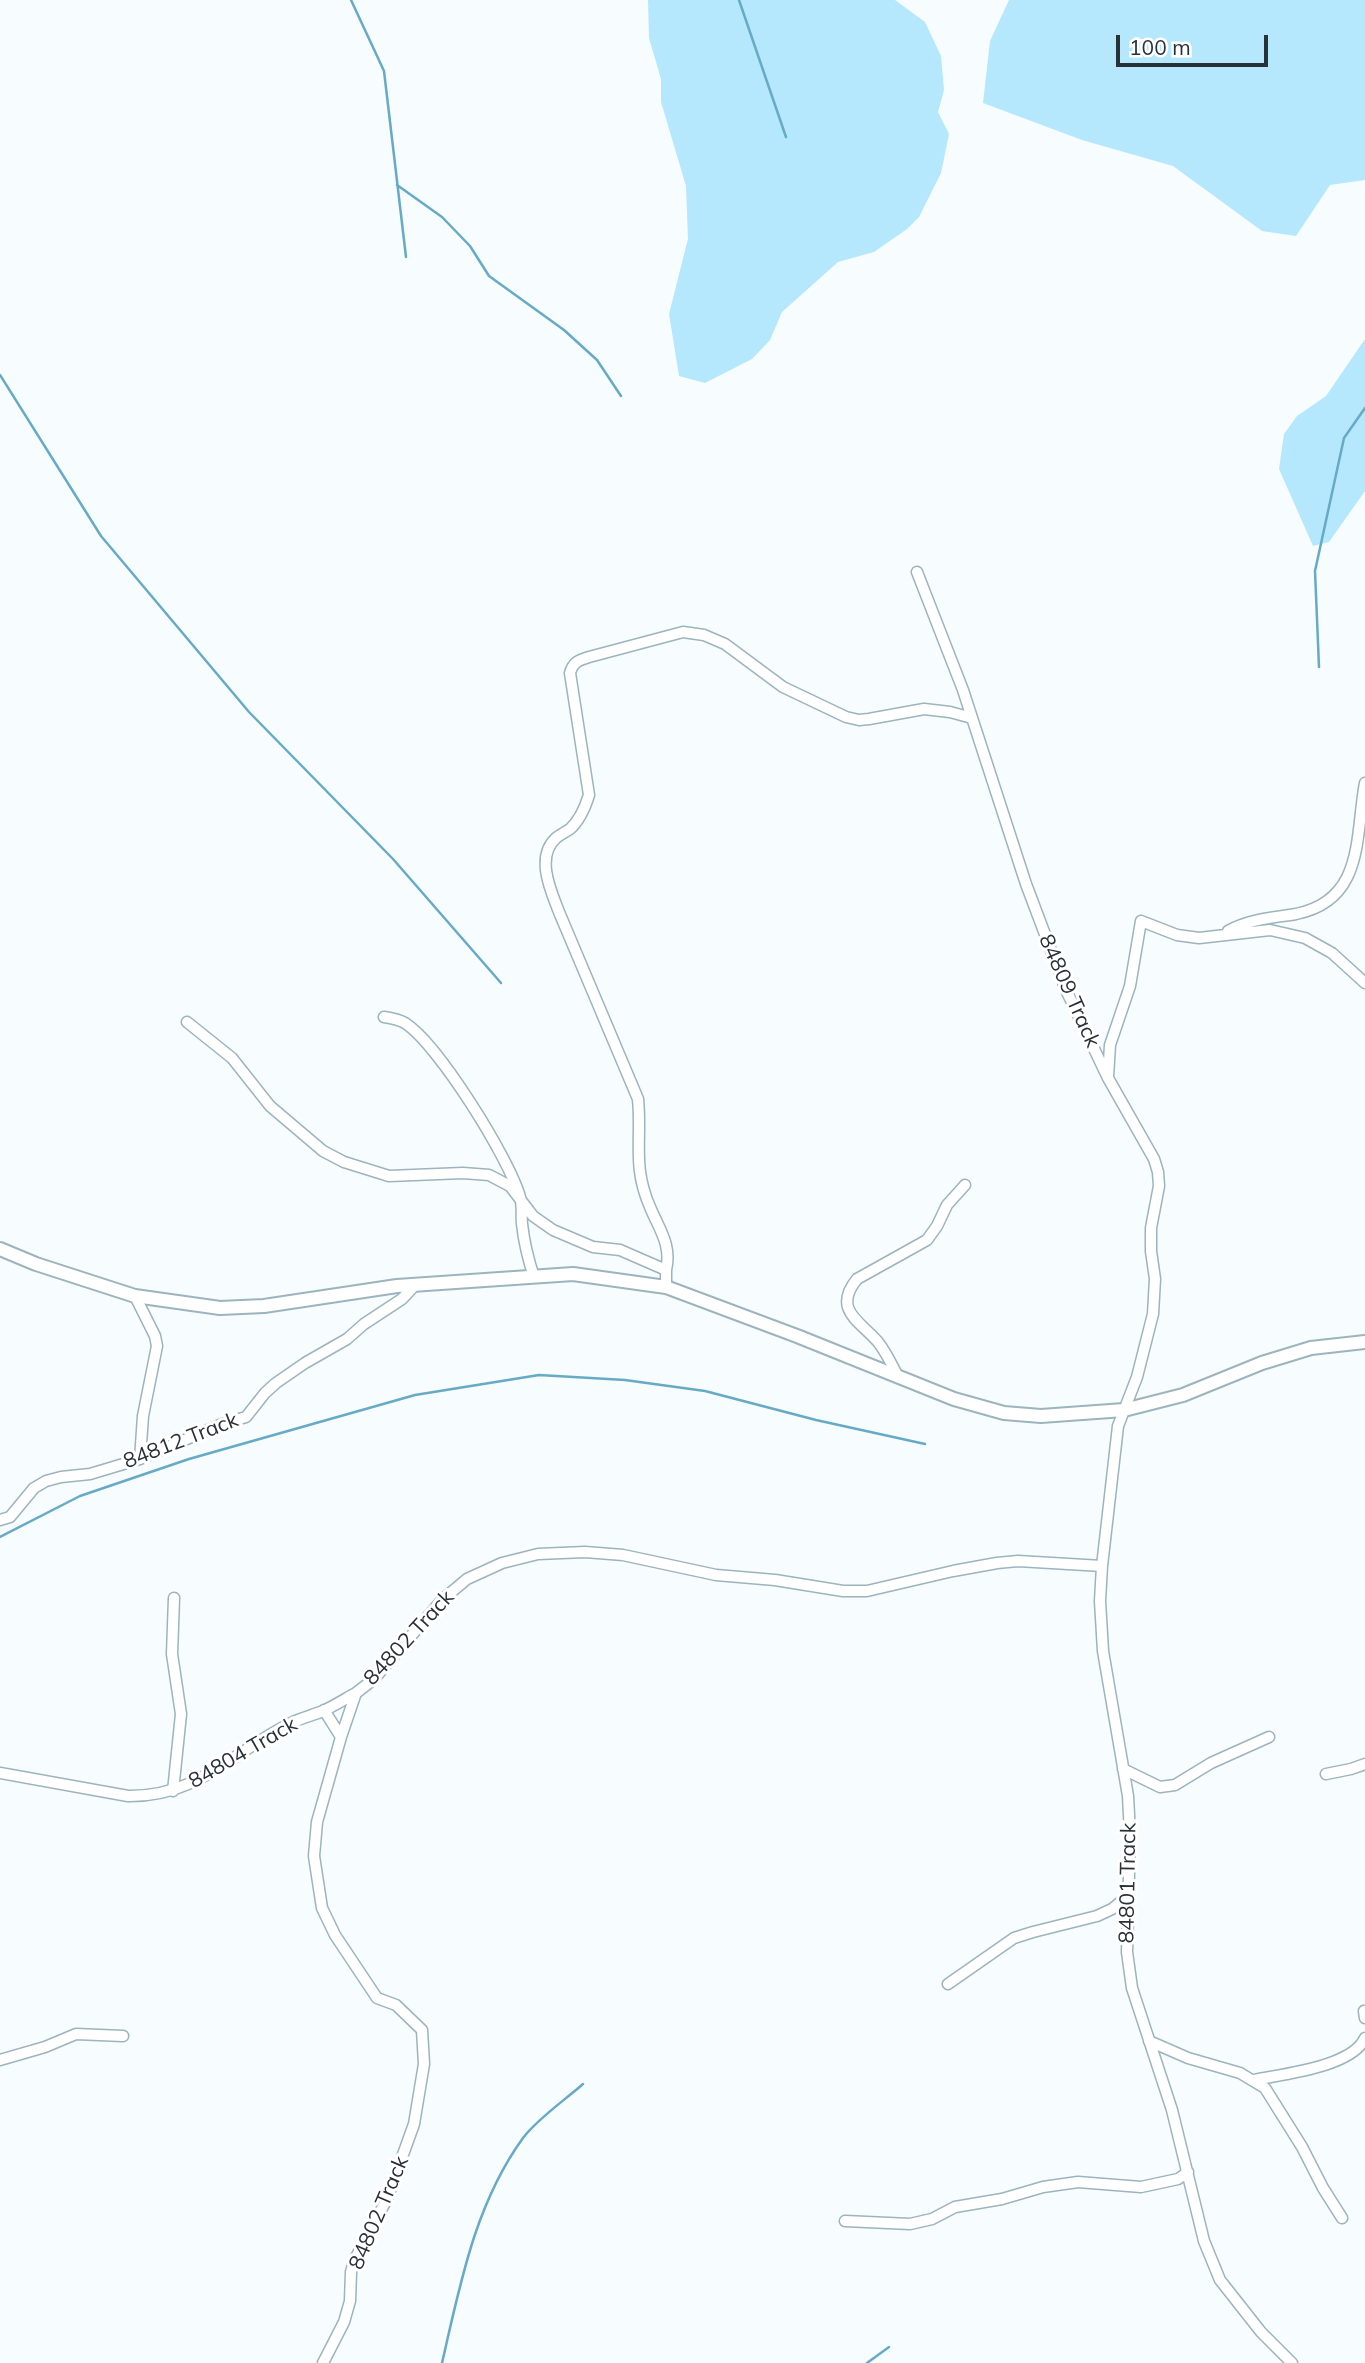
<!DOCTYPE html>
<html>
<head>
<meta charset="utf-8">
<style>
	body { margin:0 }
	#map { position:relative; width:1365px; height:2363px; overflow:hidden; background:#f7fcfe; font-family:Mulish,sans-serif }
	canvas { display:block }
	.scale { position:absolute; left:1116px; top:35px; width:152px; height:32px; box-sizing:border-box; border:4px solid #283136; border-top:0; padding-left:9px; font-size:21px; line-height:24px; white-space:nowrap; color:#283136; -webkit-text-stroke:5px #fff; paint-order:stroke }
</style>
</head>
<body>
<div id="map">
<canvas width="1365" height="2363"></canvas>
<div class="scale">100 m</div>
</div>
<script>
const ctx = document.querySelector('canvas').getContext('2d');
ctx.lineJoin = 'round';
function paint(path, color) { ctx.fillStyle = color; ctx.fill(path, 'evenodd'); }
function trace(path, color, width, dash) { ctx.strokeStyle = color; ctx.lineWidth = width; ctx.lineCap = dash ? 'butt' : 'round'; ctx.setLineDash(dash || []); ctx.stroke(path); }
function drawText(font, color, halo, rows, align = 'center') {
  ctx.font = font + ' Mulish,sans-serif'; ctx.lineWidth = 6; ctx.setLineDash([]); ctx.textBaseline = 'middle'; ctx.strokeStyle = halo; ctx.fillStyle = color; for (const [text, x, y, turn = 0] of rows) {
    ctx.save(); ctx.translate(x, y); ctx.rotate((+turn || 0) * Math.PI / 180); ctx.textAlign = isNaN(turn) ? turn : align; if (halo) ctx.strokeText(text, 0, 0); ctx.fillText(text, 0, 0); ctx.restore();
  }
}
const green = new Path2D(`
	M648,0h247l30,22 16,34 3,34 -6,22 11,22 -8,39 -22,44 -12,12 -33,23 -36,10 -56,50 -12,28 -18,19 -47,24 -26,-7 -10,-62 19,-75 -2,-53 -25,-84v-23l-12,-41z
	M1009,0h356v180l-35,5 -34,51 -34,-5 -89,-65 -91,-26 -99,-37 7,-62z
	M1365,339v152l-36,51 -16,4 -34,-77 5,-35 13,-18 29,-20z`);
const stream = new Path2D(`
	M351,0l33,71 22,186
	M739,0l47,137
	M397,185l45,32 28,29 19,30 75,54 33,30 24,36
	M0,375l101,161 148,176 144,147 108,124
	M1319,667l-4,-96 29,-133 21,-30
	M0,1537l80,-41 109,-37 226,-64 124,-20 86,5 80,11 111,29 109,24
	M442,2363c18,-78 33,-159 81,-225 14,-19 42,-38 60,-54
	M867,2363l22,-16`);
const minor = new Path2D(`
	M917,572l46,118 63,194 40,106 42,88 46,81 4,13 1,14 -8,42v23l4,28 -2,35 -16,63 -19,49 -16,140 -2,35 3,50 25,145 2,38 -3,118 5,36 40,122 32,131 16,39 41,52 31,31
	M1228,931c21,-12 44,-13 68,-17 69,-14 59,-78 69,-131
	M384,1017c7,1 14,2 21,6 33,21 104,135 115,174 3,9 1,18 2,27 2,18 6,35 12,53
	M187,1022l45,36 38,48 53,45 21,11 45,14 74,-3 26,2 21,11 23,30 20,14 40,17 27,3 46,20v17
	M1108,1077l2,-32 20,-59 11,-65 36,14 22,3 71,-8 35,8 27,15 33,30
	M666,1270c6,-25 -7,-41 -16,-63 -18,-41 -8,-67 -12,-108l-79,-187c-8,-21 -24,-55 -3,-74 4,-3 9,-6 14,-9 10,-9 15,-21 19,-34l-19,-122c3,-11 9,-13 19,-16l94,-25 21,3 21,9 58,43 63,30 13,3 10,-1 55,-10 26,3 22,6
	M135,1296l20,40 2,10 -14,70 -3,43
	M897,1375c-6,-12 -11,-23 -19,-33 -18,-21 -46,-32 -21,-63l70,-39 10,-14 10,-21 18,-20
	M0,1520l10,-3 24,-29 12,-7 15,-4 29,-3 50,-15 82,-35 24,-7 19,-24 11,-10 29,-20 42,-24 17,-15 38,-25 14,-15
	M324,1710l17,27
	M1123,1769l37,18 15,-2 36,-22 58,-26
	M0,1773l128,23c71,1 105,-45 165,-74 9,-4 20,-7 30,-11 11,-5 22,-12 33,-18
	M1326,1774l25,-5 14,-5
	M173,1791l8,-77 -9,-60 2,-56
	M948,1984l66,-46 19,-6 64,-16 15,-7 17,-14
	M1364,2011l1,7
	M1149,2041l39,17 52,15 25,15 37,59 21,41 19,30
	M0,2060l45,-13 31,-13 47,2
	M1254,2080c29,-6 98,-13 111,-42
	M845,2221l65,3 22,-5 23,-12 47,-8 41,-12 35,-5 63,5 37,-8 10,-7
	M323,2363l21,-41 6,-21 1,-29 4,-13 32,-60 27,-75 10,-60 -2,-34 -26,-25 -19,-7 -42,-63 -13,-27 -8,-52 3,-34 24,-85 15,-44 18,-14 68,-79 25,-21 35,-16 36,-9 47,-2 38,3 93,20 59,5 68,11h24l86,-20 44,-8 21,-2 84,5`);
const tertiary = new Path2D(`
	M0,1249l36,15 99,32 85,12 44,-2 133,-20 176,-12 93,13 131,49 157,63 50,14 37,3 83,-6 59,-15 79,-32 49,-15 54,-6`);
const streetNames = [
	["84809 Track",1069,991,66],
	["84812 Track",181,1441,-21],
	["84802 Track",409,1638,-47],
	["84804 Track",243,1753,-30],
	["84801 Track",1128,1883,-89],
	["84802 Track",379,2213,-67]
];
paint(green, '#b5e7fd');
trace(stream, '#67aac6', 2.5);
trace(minor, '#9cb4be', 13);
trace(tertiary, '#9cb4be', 16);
trace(minor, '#fff', 10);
trace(tertiary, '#fff', 12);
drawText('21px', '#283136', '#fff', streetNames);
</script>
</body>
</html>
